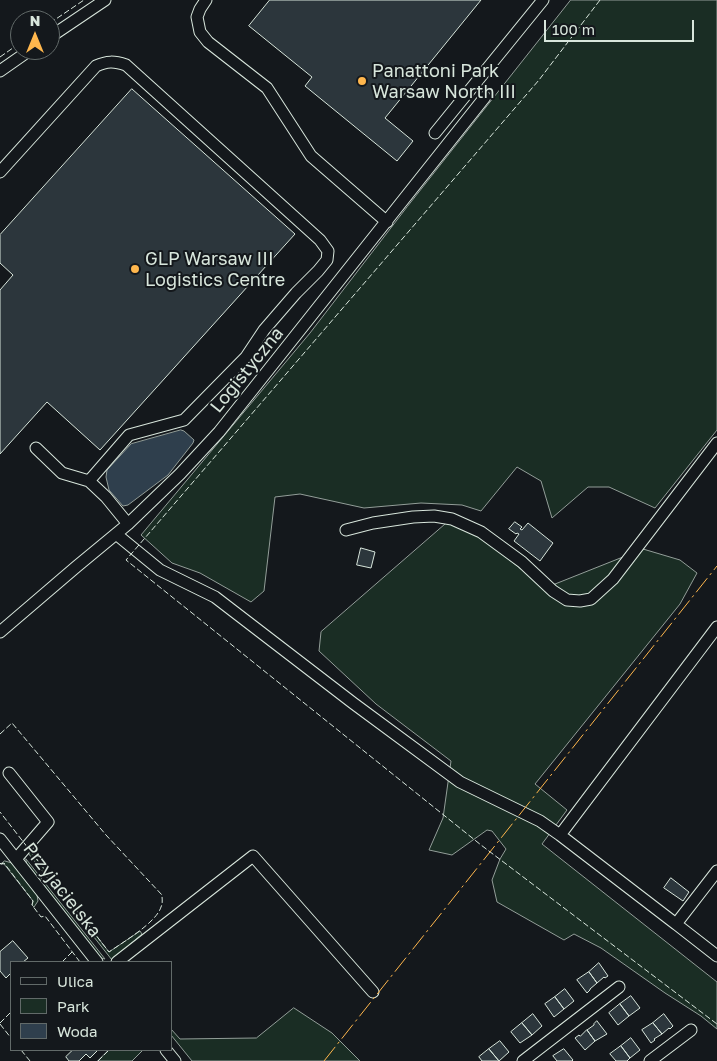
<!DOCTYPE html>
<html>
<head>
<meta charset="utf-8">
<style>
	body { margin:0 }
	#map { position:relative; width:717px; height:1061px; overflow:hidden; background:#14181c; font-family:"Golos Text",sans-serif }
	canvas { display:block }
	.legend { position:absolute; left:10px; top:961px; width:162px; height:90px; box-sizing:border-box; background:#14181c; border:1px solid #626a69; margin:0; padding:6px 9px; list-style:none; font-size:15px; color:#d8e6dc }
	.legend li { display:flex; align-items:center; gap:10px; height:25px }
	.legend b { width:25px; border:1px solid #626a69 }
	.north { position:absolute; left:10px; top:10px; width:50px; height:50px; box-sizing:border-box; background:#14181c; border:1px solid #626a69; border-radius:50%; rotate:0deg; font-size:14px; font-weight:700; line-height:20px; text-align:center; color:#d8e6dc }
	.north::after { content:''; display:block; margin:auto; width:18px; height:22px; background:#ffb74d; clip-path:polygon(50% 0,100% 100%,50% 72%,0 100%) }
	.scale { position:absolute; left:544px; top:20px; width:150px; height:22px; box-sizing:border-box; border:2px solid #d8e6dc; border-top:0; padding-left:6px; font-size:15px; line-height:18px; white-space:nowrap; color:#d8e6dc; -webkit-text-stroke:4px #14181c; paint-order:stroke }
</style>
</head>
<body>
<div id="map">
<canvas width="717" height="1061"></canvas>
<ul class="legend">
<li><b style="height:6px;background:#14181c"></b>Ulica</li>
<li><b style="height:14px;background:#1a2d24"></b>Park</li>
<li><b style="height:14px;background:#2f3f4d"></b>Woda</li>
</ul>
<div class="north">N</div>
<div class="scale">100 m</div>
</div>
<script>
const ctx = document.querySelector('canvas').getContext('2d');
ctx.lineJoin = 'round';
function paint(path, color) { ctx.fillStyle = color; ctx.fill(path, 'evenodd'); }
function trace(path, color, width, dash) { ctx.strokeStyle = color; ctx.lineWidth = width; ctx.lineCap = dash ? 'butt' : 'round'; ctx.setLineDash(dash || []); ctx.stroke(path); }
function drawText(font, color, halo, rows, align = 'center') {
  ctx.font = font + ' "Golos Text",sans-serif'; ctx.lineWidth = 4; ctx.setLineDash([]); ctx.textBaseline = 'middle'; ctx.strokeStyle = halo; ctx.fillStyle = color; for (const [text, x, y, turn = 0] of rows) {
    ctx.save(); ctx.translate(x, y); ctx.rotate((+turn || 0) * Math.PI / 180); ctx.textAlign = isNaN(turn) ? turn : align; if (halo) ctx.strokeText(text, 0, 0); ctx.fillText(text, 0, 0); ctx.restore();
  }
}
const green = new Path2D(`
	M571,0h146v430l-62,78 -46,-21h-21l-36,31 -11,-37 -24,-14 -36,44 -19,-6 -41,-2 -57,5 -64,-14 -25,3 -11,94 -13,11 -51,-29 -28,-10 -31,-28 169,-202 97,-126z
	M449,521l29,14 67,53 98,-39 37,11 17,13 -17,31 -145,180 32,26 -25,34 175,138v47l-16,-13 -36,-23 -64,-45 -27,-14 -10,6 -67,-38 -5,-22 8,-21 6,-10 -14,-18 -5,-1 -35,25 -23,-5 14,-32 8,-57 -75,-57 -57,-53 2,-19z
	M30,851l79,101 31,-21 2,3 -30,26 -84,-107z
	M26,859l79,100 -4,-1 -74,-93z
	M5,861l7,2 2,2 23,30 1,6 -4,6 -2,-2 1,-4 -29,-37h-3z
	M294,1008l38,25 28,28h-168l-21,-26v-6l9,10 76,-1z
	M109,1050h34l-11,11h-34z`);
const water = new Path2D(`
	M181,430l3,1 10,9 -1,3 -25,32 -40,30 -5,1 -14,-16 -3,-13 1,-7 24,-26z`);
const building = new Path2D(`
	M270,0h211l-96,118 28,23 -16,20 -92,-75 7,-9 -63,-51z
	M132,89l163,145 -195,216 -53,-48 -47,52v-164l13,-15 -13,-12v-28z
	M515,522l7,5 -2,2 2,1 6,-7 25,20 -13,18 -26,-20 5,-7 -2,-1 -1,1 -7,-5z
	M361,548l14,4 -4,16 -14,-3z
	M671,878l18,14 -6,9 -19,-13z
	M13,941l15,17 -5,4h-12v11l-5,5 -6,-7v-19z
	M599,963l9,13 -3,2 -1,-1 -7,6 -8,-11z
	M589,972l8,11 -7,6v1l-3,3 -10,-13z
	M565,989l9,12 -10,8 -9,-12z
	M631,996l9,12 -11,8 -9,-12z
	M555,997l9,12 -10,8 -9,-13z
	M620,1004l9,12 -11,9 -9,-12z
	M533,1014l9,12 -10,9 -10,-12z
	M664,1014l9,12 -3,3 -1,-1 -7,6 -9,-11z
	M597,1021l10,13 -12,7 -8,-11 7,-5v-1z
	M522,1023l10,12 -12,8 -9,-11z
	M653,1023l9,11 -8,5 1,1 -4,3 -9,-13z
	M587,1030l8,11 -10,9 -10,-12 4,-3 1,1z
	M631,1038l9,12 -10,8 -9,-12z
	M500,1041l9,11 -10,9 -10,-12z
	M621,1046l9,12 -3,3h-11l-6,-7z
	M489,1049l10,12h-17l-3,-4z
	M564,1049l9,11 -1,1h-15l-4,-5z
	M73,1050h25l-8,8 -4,-4 -7,7h-10l-3,-4z`);
const minor = new Path2D(`
	M206,0l-6,9 -3,8 3,15 8,10 59,46 44,68 76,66
	M50,37l55,-37
	M0,71l30,-21
	M435,133l108,-133
	M0,172l96,-106c11,-5 18,-5 30,-1l194,175 8,11 -1,9 -9,11 -22,22 -32,37 -18,27 -62,63 -55,15 -40,46
	M36,448l26,25 27,8 17,16 22,27
	M346,530l27,-7 40,-6 21,-1 18,3 29,13 41,30 31,29 14,9 13,1 11,-2 22,-20 104,-136
	M116,534l44,36 55,27 138,106 107,79 80,39 20,14
	M0,632l76,-65 52,-43 52,-50 39,-42 266,-335
	M9,773l39,49 -32,37
	M0,839l97,123
	M717,871l-41,53 41,32
	M676,924l-116,-89 157,-208
	M117,962l136,-106 120,136
	M166,1050l9,11
	M523,1061l96,-74
	M650,1061l41,-31`);
const fence = new Path2D(`
	M600,0l-61,80 -413,480 355,285 236,179
	M50,23l34,-23
	M0,57l20,-14
	M0,734l12,-11 94,112 56,60c0,4 1,8 -1,12 -5,16 -38,35 -52,45l-109,-140
	M0,863l1,1 3,-1 29,38 -1,4 9,12 4,-1 35,46
	M62,962l10,-10
	M0,1023l11,-11
	M0,1024l11,14
	M21,1050l9,11
	M98,1061l11,-11`);
const power = new Path2D(`
	M324,1061l393,-495`);
const markers = [
	[362,81,5,"#ffb74d"],
	[135,269,5,"#ffb74d"]
];
const poiNames = [
	["Panattoni Park",372,71],
	["Warsaw North III",372,92],
	["GLP Warsaw III",145,259],
	["Logistics Centre",145,280]
];
const streetNames = [
	["Logistyczna",247,370,-51],
	["Przyjacielska",62,890,52]
];
paint(green, '#1a2d24');
trace(green, '#939e99', 1);
paint(water, '#2f3f4d');
trace(water, '#939e99', 1);
paint(building, '#2c363c');
trace(building, '#d8e6dc', 1);
trace(minor, '#d8e6dc', 13);
trace(minor, '#14181c', 11);
trace(fence, '#d8e6dc', 1, [6, 2.5]);
trace(power, '#ffb74d', 1, [18, 4, 2.5, 4]);
for (const [x, y, r, color] of markers) { const dot = new Path2D(); dot.arc(x, y, r, 0, 2 * Math.PI); ctx.fillStyle = color; ctx.fill(dot); trace(dot, '#14181c', 2); }
drawText('18px', '#d8e6dc', '#14181c', poiNames, 'left');
drawText('18px', '#d8e6dc', '#14181c', streetNames);
</script>
</body>
</html>
